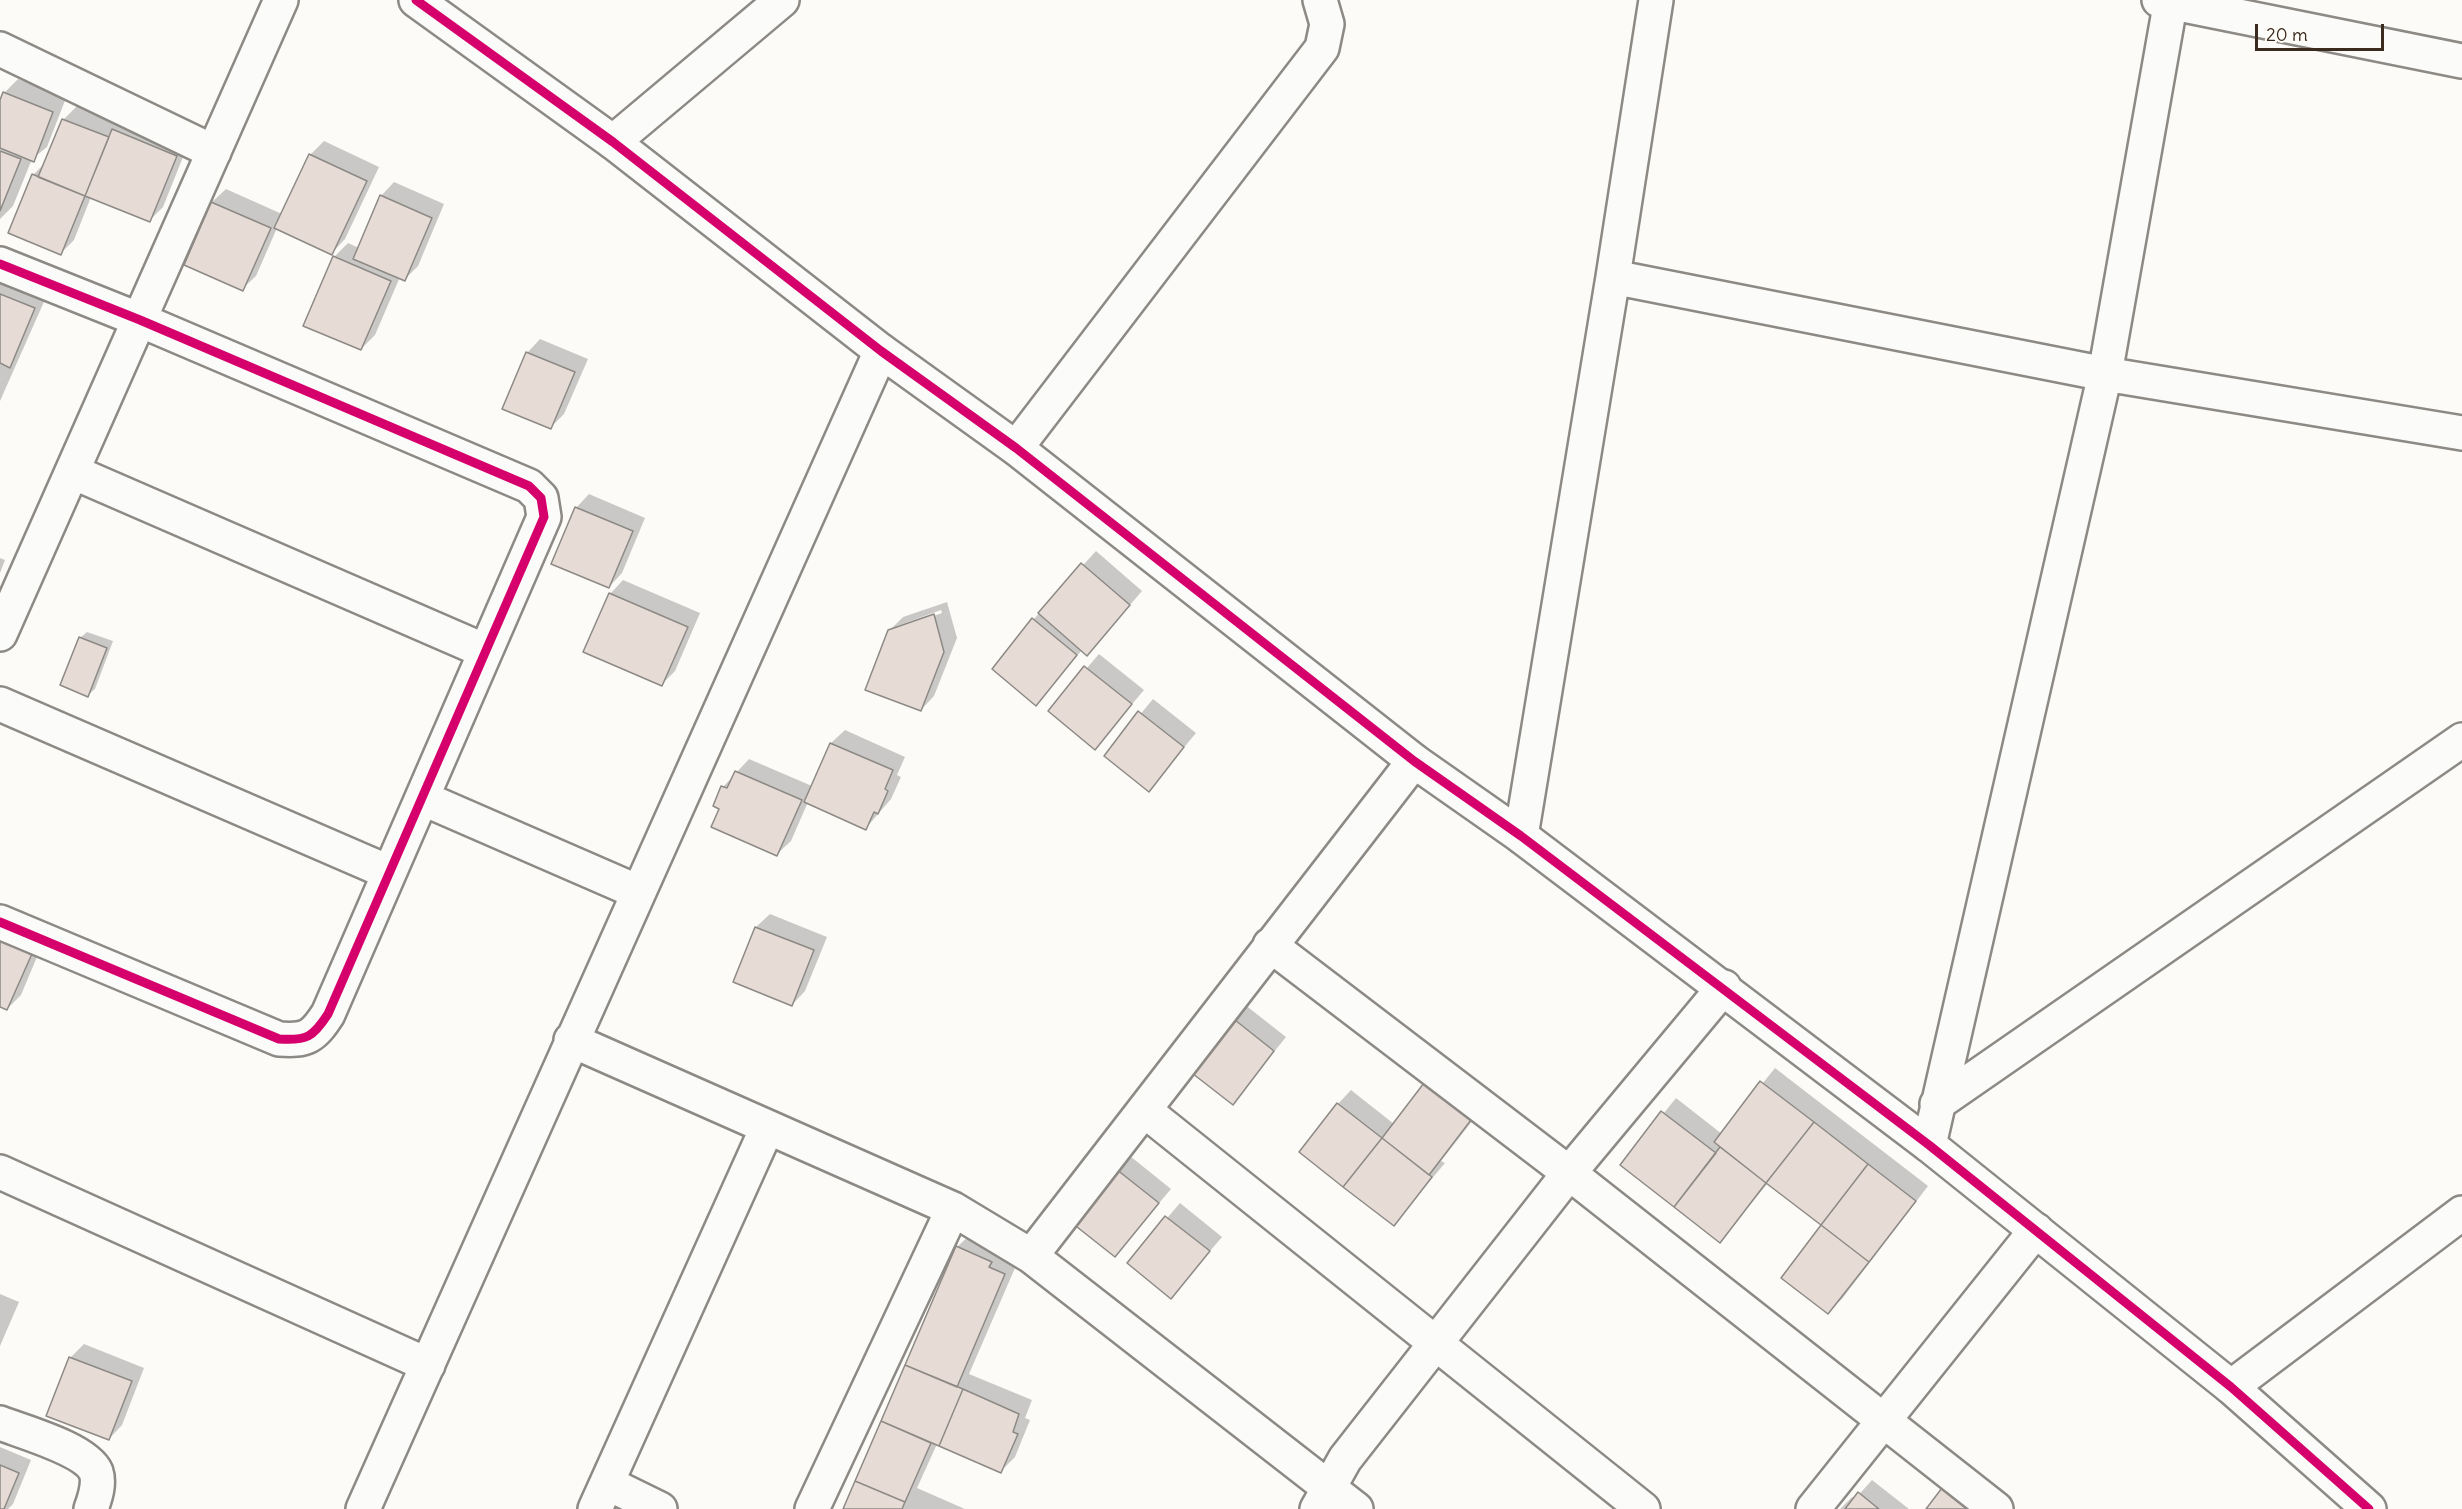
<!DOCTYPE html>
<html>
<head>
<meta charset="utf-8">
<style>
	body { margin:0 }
	#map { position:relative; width:2462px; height:1509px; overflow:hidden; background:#fcfbf8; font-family:Delius,sans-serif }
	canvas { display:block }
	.scale { position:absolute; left:2255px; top:24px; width:129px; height:27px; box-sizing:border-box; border:3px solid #3b2a1e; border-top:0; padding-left:8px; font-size:18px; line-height:21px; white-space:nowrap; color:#3b2a1e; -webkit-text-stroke:4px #fdfcf7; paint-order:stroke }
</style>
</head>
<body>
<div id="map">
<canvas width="2462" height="1509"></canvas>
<div class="scale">20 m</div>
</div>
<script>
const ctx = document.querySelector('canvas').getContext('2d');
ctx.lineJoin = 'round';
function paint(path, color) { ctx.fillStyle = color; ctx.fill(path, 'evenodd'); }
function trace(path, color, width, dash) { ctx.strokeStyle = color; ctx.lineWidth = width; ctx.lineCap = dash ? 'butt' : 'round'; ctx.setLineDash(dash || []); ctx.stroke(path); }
const shadow = new Path2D(`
	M18,79l48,19 -19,49 -15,12 -19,47 -13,13v-115l4,-11z
	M77,106l43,17 69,19 -26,65 -13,13 -59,-23 -17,43 -13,13 -28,-78 13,-13 17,-42z
	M324,141l55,26 -34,72 -13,14 -55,-25 -21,48 -14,13 -57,-25 27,-62 14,-13 56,25 29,-60z
	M394,182l50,22 -26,62 -13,13 -5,-2 -25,58 -14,14 -56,-24 29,-68 14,-14 11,5 22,-52z
	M0,276l47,19 -47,106z
	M540,339l48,20 -24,55 -13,13 -24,-74z
	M589,494l56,24 -23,55 -13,14 -33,-79z
	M1096,551l46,40 -42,49 -18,10 -46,54 -2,-85z
	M0,558l5,2 -5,13z
	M623,580l77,33 -25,58 -13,13 -52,-90z
	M947,602l10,36 -23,58 -13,14 -32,-79 14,-14zM941,610l1,3 -45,16v-3z
	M87,632l26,9 -18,48 -7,6 -8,-57z
	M1099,654l45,36 -49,58 -45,-37z
	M1153,699l43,34 -47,57 -43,-34z
	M845,730l60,27 -8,18 4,2 -10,22 -25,29 -58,-26 -17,39 -14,13 -56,-46 2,-21 26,-28 63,27 19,-43z
	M0,913l47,20 -26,62 -14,14 -7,-3z
	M770,914l57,23 -22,54 -13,14 -57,-24 21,-54z
	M1244,1004l42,33 -53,66 -34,-55z
	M1775,1068l153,118 -86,113 -14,13 -5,-87 -55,-42 -48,58 -98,-76 54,-67 46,36z
	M1425,1084l59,22 -43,55 4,2 -51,61 -56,-120 13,-14 43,34z
	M1130,1156l41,33 -56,66 2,-85z
	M1180,1203l42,34 -51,60 -42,-34z
	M971,1234l47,27 -49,113 63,26 -7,18 5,2 -15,37 -14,14 -64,-27 -20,44 48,21h-120l112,-262z
	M0,1294l19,8 -19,44z
	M84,1344l60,24 -22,57 -13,14 -39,-81z
	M0,1447l31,13 -18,44 -5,5h-8z
	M1872,1480l37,29h-69l12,-12 3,2z`);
const building = new Path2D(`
	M3,92l50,20 -19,50 -34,-14v-48z
	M62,119l47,18 -24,59 -47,-19z
	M112,129l65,27 -27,66 -65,-26z
	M0,151l21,8 -21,52z
	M309,154l58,27 -35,74 -58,-27z
	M32,174l53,22 -24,59 -53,-22z
	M380,195l52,23 -27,63 -52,-22z
	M211,202l60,26 -28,63 -59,-26z
	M333,256l58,25 -30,69 -58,-24z
	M0,294l35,14 -25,60 -10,-5z
	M526,352l49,20 -24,57 -49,-20z
	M575,507l58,24 -24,57 -58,-24z
	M1081,563l49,42 -43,51 -49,-43z
	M609,593l79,34 -26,59 -79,-34z
	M934,614l10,38 -23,59 -56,-21 23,-60z
	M1032,618l45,37 -41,51 -44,-37z
	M79,637l28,11 -19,49 -28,-12z
	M1084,666l48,38 -37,46 -47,-39z
	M1138,711l46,36 -35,45 -45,-36z
	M830,743l63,27 -8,19 3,2 -10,23 -4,-2 -8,18 -62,-28z
	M735,771l67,29 -25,56 -66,-29 8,-18 -6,-3 8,-20 6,2z
	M755,927l59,23 -22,56 -59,-24z
	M0,932l35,15 -28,63 -7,-3z
	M1230,1016l44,35 -41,54 -45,-35z
	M1760,1081l54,41 -48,61 -52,-41z
	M1424,1083l47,37 -42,55 -47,-37z
	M1337,1103l45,35 -39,49 -44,-35z
	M1661,1111l55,42 -42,54 -54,-42z
	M1814,1122l54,42 -47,61 -55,-42z
	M1382,1138l50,39 -38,49 -51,-39z
	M1720,1147l46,36 -46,60 -46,-36z
	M1868,1164l48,37 -47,61 -48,-37z
	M1116,1169l43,34 -44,54 -43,-34z
	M1165,1216l45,35 -39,48 -44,-36z
	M1821,1225l48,37 -41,52 -47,-36z
	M956,1246l36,16 -3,5 16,7 -48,113 -52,-22z
	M69,1357l63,24 -23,59 -63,-24z
	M905,1365l58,24 -24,57 -58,-25z
	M963,1389l56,25 -6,18 5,2 -17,39 -62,-27z
	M881,1421l50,22 -26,59 -50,-21z
	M0,1465l19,8 -15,36h-4z
	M855,1481l50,21 -3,7h-59z
	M1945,1484l35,25h-54z
	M1858,1492l21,17h-34z`);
const minor = new Path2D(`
	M2159,0l303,61
	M0,49l214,103
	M613,142l169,-142
	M0,264l140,56 389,166 12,12 3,19 -216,497c-15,23 -21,27 -49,25l-279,-117
	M1613,277l492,97 357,59
	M1016,448l306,-400 5,-24 -7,-24
	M73,472l412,179
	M0,634l281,-634
	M0,704l388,168
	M422,798l216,94
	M1521,836l92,-559 43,-277
	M1270,945l299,228 427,336
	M571,1040l382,169 78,47 325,253
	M1937,1104l525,-364
	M1144,1110l499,399
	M1929,1145l176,-771 66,-374
	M0,1172l428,193
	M1031,1256l383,-495
	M2231,1387l231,-174
	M0,1423c23,9 86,26 96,49 4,12 -1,26 -5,37
	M607,1483l53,26
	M363,1509l518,-1158
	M595,1509l172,-381
	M812,1509l141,-300
	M1317,1509l28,-50 224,-286 155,-186
	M1813,1509l223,-279`);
const tertiary = new Path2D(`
	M416,0l197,142 268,209 135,97 398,313 107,75 408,309 302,242 138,122`);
const cycleway = new Path2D(`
	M416,0l197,142 268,209 135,97 398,313 107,75 408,309 302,242 138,122
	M0,264l140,56 389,166 12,12 3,19 -216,497c-15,23 -21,27 -49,25l-279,-117`);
paint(shadow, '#0003');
paint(building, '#e6dcd5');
trace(building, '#8d8985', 1.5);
trace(minor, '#8d8985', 38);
trace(tertiary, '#8d8985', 38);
trace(minor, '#fbfbf9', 33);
trace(tertiary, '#fbfbf9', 33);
trace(cycleway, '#d6006c', 9);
</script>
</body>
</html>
